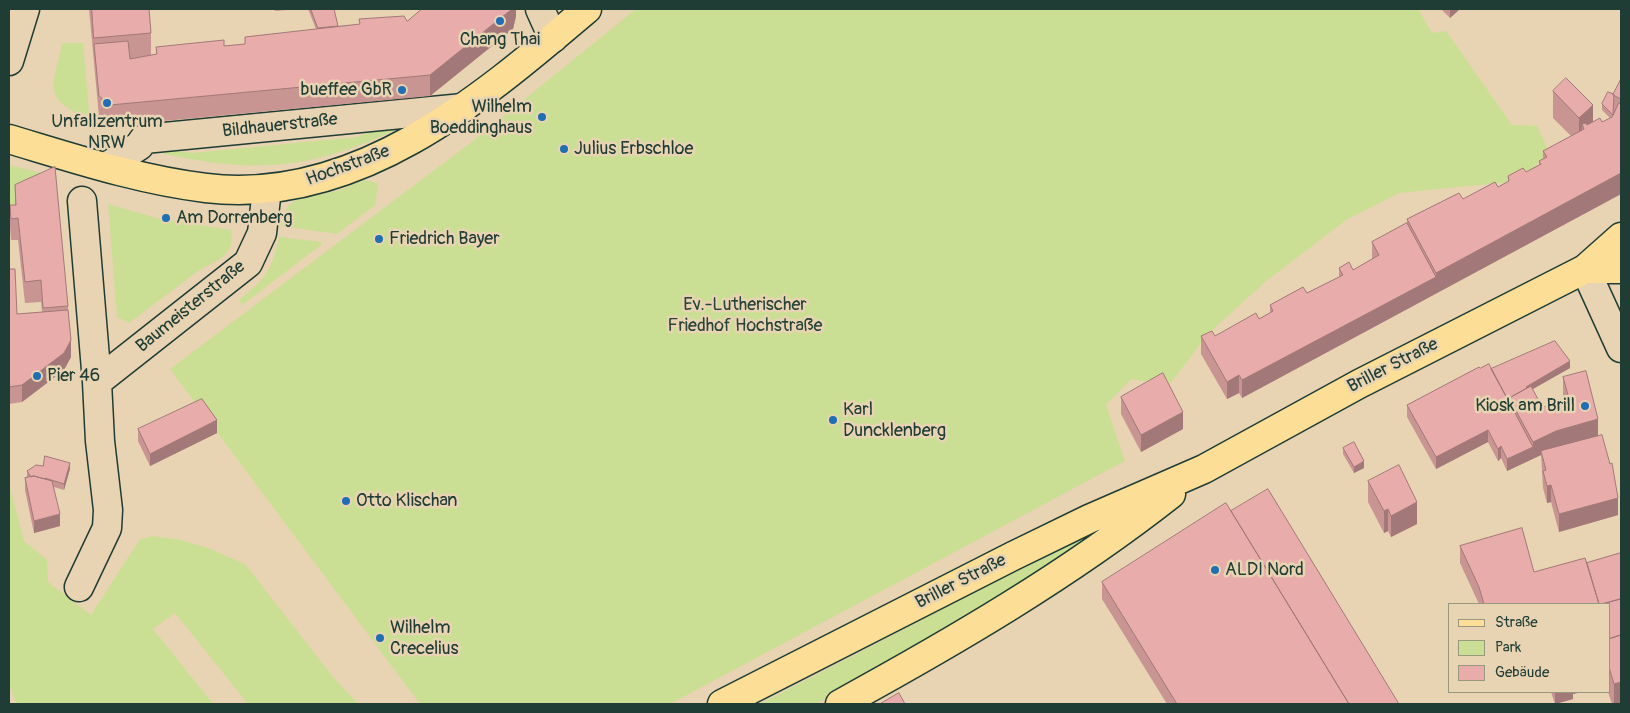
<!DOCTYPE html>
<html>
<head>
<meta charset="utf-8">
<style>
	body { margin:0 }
	#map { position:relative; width:1630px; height:713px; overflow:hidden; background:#e8d3b2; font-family:Pangolin,sans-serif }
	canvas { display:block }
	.frame { position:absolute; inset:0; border:10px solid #1f3d34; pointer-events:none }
	.legend { position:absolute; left:1448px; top:603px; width:162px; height:90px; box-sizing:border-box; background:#e8d3b2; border:1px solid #989780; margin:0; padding:6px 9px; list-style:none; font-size:15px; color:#1f3d34 }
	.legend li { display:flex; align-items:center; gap:10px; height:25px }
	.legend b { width:25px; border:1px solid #989780 }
</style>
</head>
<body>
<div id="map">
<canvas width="1630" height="713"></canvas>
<div class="frame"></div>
<ul class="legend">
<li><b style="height:6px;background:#fcde96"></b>Straße</li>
<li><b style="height:14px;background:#cbdf94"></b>Park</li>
<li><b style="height:14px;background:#e8adab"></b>Gebäude</li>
</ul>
</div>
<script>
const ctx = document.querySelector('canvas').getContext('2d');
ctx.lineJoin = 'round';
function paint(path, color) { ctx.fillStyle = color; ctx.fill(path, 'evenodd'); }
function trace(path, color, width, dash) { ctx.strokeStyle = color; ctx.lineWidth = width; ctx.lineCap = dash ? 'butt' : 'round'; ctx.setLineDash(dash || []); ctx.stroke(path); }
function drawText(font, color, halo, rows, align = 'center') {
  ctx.font = font + ' Pangolin,sans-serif'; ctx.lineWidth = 5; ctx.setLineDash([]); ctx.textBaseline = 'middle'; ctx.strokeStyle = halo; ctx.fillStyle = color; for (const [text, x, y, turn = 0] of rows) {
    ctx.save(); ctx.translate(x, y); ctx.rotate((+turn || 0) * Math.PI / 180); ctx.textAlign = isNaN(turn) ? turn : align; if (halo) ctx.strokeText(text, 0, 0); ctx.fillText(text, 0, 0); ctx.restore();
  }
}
const green = new Path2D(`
	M636,9h782l14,24 14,-2 66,94 25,1 12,26 -29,29 -121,12 -53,27 -81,62 -57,52 -39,51 -38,-6 -25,26 19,56 -455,243h-250l-250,-335 299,-225z
	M62,43h21l7,78c-48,-25 -38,-29 -28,-78z
	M390,125l8,4c-91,42 -146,45 -242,23l2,-4 34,5 165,-16z
	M9,165l49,12 -3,11 -46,22z
	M364,180l14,3 -3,22 -38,29 -57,-8 7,-19 10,-8 40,-8z
	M108,204l49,14 74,12c5,23 -11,30 -30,39l-72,54 -12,-6z
	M279,237l42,5v3l-79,60 -3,-5c26,-21 33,-29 40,-63z
	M9,484l15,57 23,19 1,22 43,33 49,-76 13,-3 28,4 27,8 37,16 88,113 25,27h-110l-73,-91 -22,16 60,75h-196l-8,-19z
	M1080,538l5,2 -1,4 -201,123 -67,37h-56z`);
const minor = new Path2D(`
	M540,9l13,29
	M9,61l16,-52
	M106,167l33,-21 5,-7 319,-31
	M1585,269l36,79
	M97,382l151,-119 14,-30 5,-44
	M79,587l28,-59 1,-18 -8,-69 -3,-59 -15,-181`);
const major = new Path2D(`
	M9,139c64,19 130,41 197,49 150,18 275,-89 381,-179
	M1585,269h36
	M722,704l291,-148 76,-37 115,-50 155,-85 226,-115 36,-32
	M840,704c115,-63 228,-129 331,-210`);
const wall = new Path2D(`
	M89,9h60l2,24v22l5,-1v-7l68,-1 21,-2 71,-15 -8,-20h26l4,17 69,-5 109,-12v7l-3,13 -83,67 -320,30 -11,-9z
	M274,9h28l-27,2z
	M1441,9h19l-10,9z
	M1621,79v115l-379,204 -3,-5 -12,6 -26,-45v-18h14l44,-17 11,-6v-8l37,-12 32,-16v-9l14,2 19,-11v-17l35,-19v-4l91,-32 10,-5v-6l18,-4 13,-7v-4l4,-2v-8l28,-15 -18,-18v-27l40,30 9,1 8,-4 -8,-8v-6l12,-10z
	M15,185l53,121 3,51 -7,13 -42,32 -13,2v-135l8,45 25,-2 -1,-10 -16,1 -7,-63h-7l-1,-13v-22h5z
	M1480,368l11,1 79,-1 -38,21 10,18 23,-4 -2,-9v-17l35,59 20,79 -59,17 -8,-30 -4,1 -4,-15 -2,-33 -34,16 -6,-13 -3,3 -10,-19 -52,27 -29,-52v-12z
	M1121,397l62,32 -42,23 -20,-38z
	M138,429l79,4 -67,33 -12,-25z
	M1343,448l21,20 -10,5 -11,-19z
	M70,469l-6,21 -10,-3 6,39 -26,7 -9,-43v-12h2v-7z
	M1368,481l49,43 -26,13 -3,-6 -4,2 -16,-31z
	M1522,528l12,44 51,-14 2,5 34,-10v151h-9l-4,-12 1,-88h-130l-19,-41v-17z
	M1102,582l297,122h-232l-65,-105z
	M1551,692h31l-9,2v5l-18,5z`);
const shadedWall = new Path2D(`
	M512,9h4v7l-3,13 -83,67v-21z
	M1450,9h10l-10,9z
	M1593,105v26l-11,-7v17l-3,4v-27z
	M1621,173v21l-379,204v-18l194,-103v-4z
	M71,340v17l-7,13 -42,32v-17z
	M1570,361v7l-44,25v-6z
	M1239,375v18l-12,6v-17z
	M1183,412v17l-42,23v-17z
	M1598,419v17l-57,15v4l-34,16v-12l26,-12v-5l23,-11z
	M217,420v13l-67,33v-12z
	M1488,430v12l-52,27v-12z
	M1501,446v12l-3,3v-12z
	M1364,461v7l-10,5v-6z
	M70,463v6l-6,21v-6z
	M1551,485v17l-4,1v-17z
	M1618,498v17l-59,17v-18z
	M1417,502v22l-26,13v-21z
	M1388,509v22l-4,2v-22z
	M60,514v12l-26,7v-12z
	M1621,682v22h-7v-20z
	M1555,692h27l-9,2v5l-18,5z`);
const building = new Path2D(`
	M92,9h57l2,24 -57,5z
	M311,9h23l4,17 -20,2z
	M422,9h90l-82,66 -320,30 -11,-9 -5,-52 34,-3 2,18 27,-5 -1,-7 68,-7v6l21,-2v-7l115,-13 -1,-5 45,-3 3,5z
	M1566,78l27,27 -14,13 -26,-27z
	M1621,79v20l-8,-4z
	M1608,92l6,2 -1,21 -11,-11z
	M1619,103l2,1v69l-185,100 -29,-54 52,-26 4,6 32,-17 3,5 11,-6 -1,-5 15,-8 3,4 15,-8 -2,-3 8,-4 -4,-6 41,-22 -2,-5 4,-1 1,2 13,-7 2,4 10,-5z
	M55,167l13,139 -25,2 -2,-28 -16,2 -7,-64 -7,1 -1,-14h6l-1,-20z
	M1407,223l29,54 -194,103 -3,-5 -12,7 -26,-46 11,-5 3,5 41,-23 3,6 14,-8 -3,-6 33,-18 4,6 36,-18 -4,-7 10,-6 4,8 26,-15 -7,-13z
	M9,269h6l2,45 51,-4 3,30 -7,13 -42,32 -13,2z
	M1555,341l15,20 -44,26 1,1 -18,10v4l-18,-33z
	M1489,364l44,83 -26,12 -6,-13 -3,3 -10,-19 -52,27 -29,-52 72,-38 1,1z
	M1586,371l12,48 -42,12 -23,11 -24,-44 22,-12 11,21 28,-5 -7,-25z
	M1163,373l20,39 -42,23 -20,-38z
	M202,399l15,21 -67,34 -12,-25z
	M1602,435l8,29 2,-1 6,35 -59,16 -8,-29 -4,1 -4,-15 3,-1 -5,-19z
	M1354,442l10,19 -10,6 -11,-19z
	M45,456l25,7 -6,21 -19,-6v1l-11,-3 -3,1 -4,-6 9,-6 7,1z
	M1399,465l18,37 -26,14 -3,-7 -4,2 -16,-30z
	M34,476l18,5 8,33 -26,7 -9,-43z
	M1268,489l131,215h-50l-118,-193z
	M1226,503l123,201h-172l-75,-122z
	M1522,528l12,44 51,-14 14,46h-115l-5,-17 -19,-41z
	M1621,553v46l-19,5h-3l-12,-41z
	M1621,599v36l-12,4v-35h-7z
	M1621,635v47l-7,2 -5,-17v-28z
	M899,693l6,11h-25z`);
const markers = [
	[500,21,5,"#1f6fb2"],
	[402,90,5,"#1f6fb2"],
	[107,103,5,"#1f6fb2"],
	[542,117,5,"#1f6fb2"],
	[564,149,5,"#1f6fb2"],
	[166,218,5,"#1f6fb2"],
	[379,239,5,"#1f6fb2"],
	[37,376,5,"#1f6fb2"],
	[1585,406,5,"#1f6fb2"],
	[833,420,5,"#1f6fb2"],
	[346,501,5,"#1f6fb2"],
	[1215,570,5,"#1f6fb2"],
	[380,638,5,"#1f6fb2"]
];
const poiNames = [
	["Chang Thai",500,40,"center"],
	["bueffee GbR",392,90,"right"],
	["Wilhelm",532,107,"right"],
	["Boeddinghaus",532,128,"right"],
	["Unfallzentrum",107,122,"center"],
	["NRW",107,143,"center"],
	["Julius Erbschloe",574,149],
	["Am Dorrenberg",176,218],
	["Friedrich Bayer",389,239],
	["Pier 46",47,376],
	["Kiosk am Brill",1575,406,"right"],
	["Karl",843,410],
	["Duncklenberg",843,431],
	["Otto Klischan",356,501],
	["ALDI Nord",1225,570],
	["Wilhelm",390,628],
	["Crecelius",390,649]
];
const streetNames = [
	["Bildhauerstraße",280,126,-6],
	["Hochstraße",348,166,-20],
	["Baumeisterstraße",191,307,-39],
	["Briller Straße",1393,366,-27],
	["Briller Straße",961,582,-27]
];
const parkNames = [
	["Ev.-Lutherischer",745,305],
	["Friedhof Hochstraße",745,326]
];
paint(green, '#cbdf94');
trace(minor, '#1f3d34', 31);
trace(major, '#1f3d34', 31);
trace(minor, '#e8d3b2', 28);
trace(major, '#fcde96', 28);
paint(wall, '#c89593');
paint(shadedWall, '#a27978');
paint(building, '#e8adab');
trace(building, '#a27978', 1);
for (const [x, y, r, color] of markers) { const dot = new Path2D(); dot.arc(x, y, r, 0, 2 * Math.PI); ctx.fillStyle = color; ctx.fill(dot); trace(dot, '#e8d3b2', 2); }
drawText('18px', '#1f3d34', '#e8d3b2', poiNames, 'left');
drawText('18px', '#1f3d34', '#e8d3b2', streetNames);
drawText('18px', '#284539', '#e8d3b2', parkNames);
</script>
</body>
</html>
